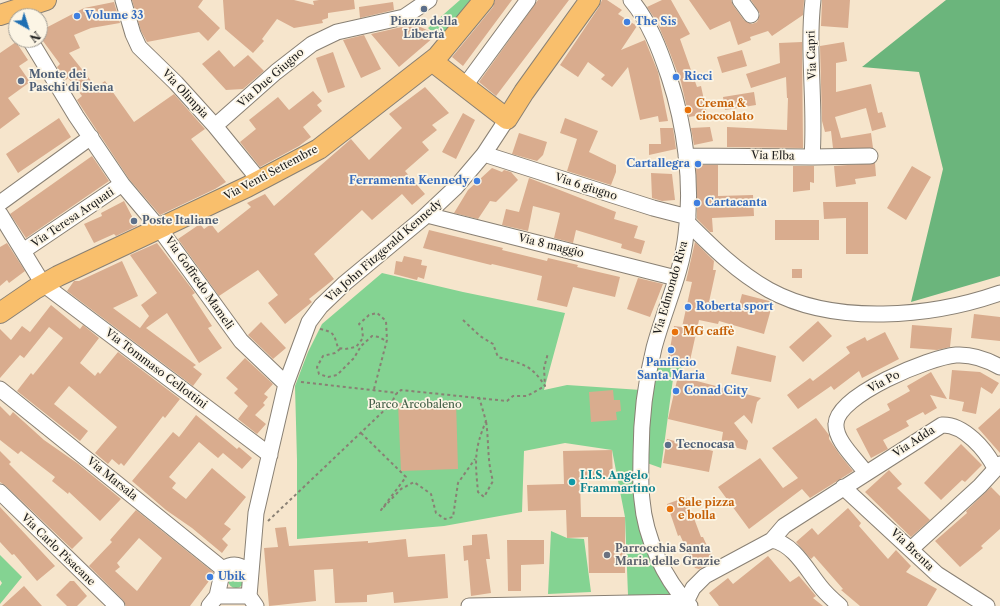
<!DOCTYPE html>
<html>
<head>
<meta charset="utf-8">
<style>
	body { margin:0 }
	#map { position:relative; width:1000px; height:606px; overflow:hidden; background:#f6e5cc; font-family:"Libre Caslon Text",serif }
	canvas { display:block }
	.north { position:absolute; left:8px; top:8px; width:40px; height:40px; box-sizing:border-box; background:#fcf5e5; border:1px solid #a29e95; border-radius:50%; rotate:141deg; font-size:11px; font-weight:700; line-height:16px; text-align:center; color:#1c1c1c }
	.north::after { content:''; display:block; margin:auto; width:14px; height:18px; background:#1f6fb2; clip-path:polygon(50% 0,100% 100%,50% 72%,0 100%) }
</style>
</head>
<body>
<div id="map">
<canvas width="1000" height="606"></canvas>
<div class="north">N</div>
</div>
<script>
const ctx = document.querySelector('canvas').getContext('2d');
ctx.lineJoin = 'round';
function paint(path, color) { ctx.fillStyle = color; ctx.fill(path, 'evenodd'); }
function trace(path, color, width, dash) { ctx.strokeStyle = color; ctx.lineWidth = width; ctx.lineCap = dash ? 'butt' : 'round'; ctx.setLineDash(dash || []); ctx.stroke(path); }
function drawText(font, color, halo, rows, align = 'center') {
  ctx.font = font + ' "Libre Caslon Text",serif'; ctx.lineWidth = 3.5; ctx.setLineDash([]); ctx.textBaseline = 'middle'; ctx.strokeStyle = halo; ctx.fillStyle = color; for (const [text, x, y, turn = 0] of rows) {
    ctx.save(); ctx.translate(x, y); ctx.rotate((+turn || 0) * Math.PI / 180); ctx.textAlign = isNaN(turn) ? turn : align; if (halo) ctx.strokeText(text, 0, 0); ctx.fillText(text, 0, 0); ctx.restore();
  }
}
const green = new Path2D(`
	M460,0h17l-33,43 -16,-15z
	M382,273l81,19 102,21 -21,77 23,-5 74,5 5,145 33,71 -51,-11 -3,-78 -13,-67 -47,-7 -41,8 -2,61 -78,14 -147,13v-79l-2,-74 13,-34 14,-28z
	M656,357l27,11 -10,11 -12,89 -14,-5 -1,-57z
	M551,531l16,7 17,1 7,53 -43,2z
	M0,555l22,22 -22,27v-18l2,-3 -2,-3z
	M228 580a8 8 0 1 1 16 0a8 8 0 1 1-16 0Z`);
const forest = new Path2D(`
	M946,0h54v276l-89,26 32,-133 -24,-97 -57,-5z`);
const building = new Path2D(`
	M132,0h71l-5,7 22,21 -12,13 -9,-9 -52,10 -6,-11z
	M223,0h71l20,5 -1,-4 6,-1h35l1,9 -27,4v5l-6,2 1,3 -29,5 -17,-9 -15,20 2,2 -11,12 -28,-24z
	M495,0h17l-49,66 -11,-9 41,-50z
	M538,0h31l-73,96 -17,-14z
	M602,0h5l15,10 -4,4 19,12 -16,24 24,-10 13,32 10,49 -9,1 -1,-6 -18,4 -12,-53 -16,20 -11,-8 4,-4 -17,-13 -10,15 -18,-12 39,-58z
	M662,0h9l19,34 -10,5 17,48 4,-1 6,28 -18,3 -8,-35 -11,-29 -13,-31 -10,-15z
	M689,0h42l2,5 11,15 8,4 5,-2 3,-8 -9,-14h53l-1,15 -31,21 -4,-5 -18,6 1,3 -13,5 -8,-24 -20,9z
	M822,0h28l-2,28 -27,-2z
	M114,2l6,21 -29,5 -17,7 6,13 -11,5 27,34 9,-6 29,41 40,-28 31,35 -14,10 35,43 -11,7 -55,26 -31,-36 -45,-68 -7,-11 5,-4 -14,-18 -2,2 -7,-9 -2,-4 3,-3 -20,-27v-6l44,-23z
	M393,2l1,8 -34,8 -1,-11z
	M412,23l17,8 5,6 -35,30 -28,-33 35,-8z
	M364,35l17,34 -20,9 -18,-38z
	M16,42l12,18 -9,6 11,16 -22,16 12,16 -20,15v-76z
	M802,42l1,106 -76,-1v-20l60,3 1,-32h-1l-1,-21 -35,11 -5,-14 34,-11 -1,-20z
	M844,42l3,19 -11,2v29l35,-8 7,29 4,-1 4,15 -14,4 -6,-23 -31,9 6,21 30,-5 2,15h-40l-2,-17 -6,1 -3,-11 -2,-75z
	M219,50l15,17 14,-12 16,16 -21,18 -17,1 -24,-26z
	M742,50l5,16 -25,7 -5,-16z
	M333,52l12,35 -17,6 -12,-35z
	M425,87l24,26 -17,12 5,5 -15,12 7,8 -24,21 20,23 -13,11 -10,-11 -30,26 -10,-10 -48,44 20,25 -25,20 3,3 -27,22 -17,-21 10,-8 -20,-25 -39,26 -41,-57 22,-15 4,5 7,-5 7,9 33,-26 -4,-4 18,-9 9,12 77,-67 18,21 33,-32 -13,-14z
	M313,91l9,10 -5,4 5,6 -19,16 8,10 -12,9 -39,21 -20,-25 16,-13 -7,-9 29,-23 11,13z
	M754,92l2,13 -31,5 -2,-13z
	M463,113l12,7 -19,39 -14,-7z
	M59,118l12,19 -53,36 -12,-19z
	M565,118l33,13 -9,21 27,13v7l-5,13 -44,-14 10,-32 -17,-6z
	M710,127l3,14 -19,4 -3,-17z
	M660,128h13l3,21 -27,6v-11h12z
	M519,133l28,9 -4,13 -6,6 -25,-7z
	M92,156l17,25 -83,57 -16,-24z
	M875,163l1,13 -21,3 1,5 -20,3 -2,-21z
	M696,165h22v31l35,-1 1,21 -42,2 1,14h-3l-13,-13z
	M793,166h21v17l-4,-1v8l-17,2z
	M912,166l19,11 -25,43 -19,-12z
	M492,168l10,4 2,-2 7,2 7,8 -22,22 -6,-1 -12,18 -24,-6 14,-23z
	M651,173l21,1 3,26 -13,1 -10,-3z
	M529,178l87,34 -2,7 24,7 -4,12 11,3 -4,13 -20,-6 1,-4 -46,-14 -3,13 -19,-5 6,-25 -27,-7 -5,25 -26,-6 4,-16 13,3z
	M124,201l13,25 -21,10 -2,-2 -20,9 -10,-19 18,-8 -1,-3z
	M823,202h45v52h-22v-36l-22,1z
	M775,220h44v20h-44z
	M429,230l74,18 -1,2 45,11 1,-3 30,7 -1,2 43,10 -5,20 -42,-10 -6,20 -30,-7 5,-24 -50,-12 -1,1 -68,-17z
	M695,242l19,19 -1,9h3l-7,32 29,7 4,-15 31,8 -9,32 -45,-13 -1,3 -19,-4 -10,45 -21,-5 6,-34 8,1 10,-45 -6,-1z
	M7,243l18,28 -16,12 -2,-3 -7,6v-39z
	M157,243l38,50 -3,2 20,31 -4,2 14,20 -23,15 -32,-50 -21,15 50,37 -3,2 9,7 -9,12 -126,-95 7,-10h5l43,-20 16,35 -25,12 27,20 9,-12 -8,-11 16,-12 -27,-38z
	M404,256l18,4 -1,5 6,1 -3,13 -6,-2 -1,3 -23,-6 2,-13 6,1z
	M792,269h10v9h-10z
	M638,278l25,6 -13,33 -23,-8z
	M51,305l29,24 3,-4 16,13 -19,25 15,13 3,-4 2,2 18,-22 62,47 -15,19 -2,-2 -39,50 -3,-3 -2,2 -7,-6 -4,5 -13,-11 22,-26 -48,-41 -15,18 34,27 -8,10 -63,-50 14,-18 2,2 30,-37 -14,-11 -25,31 -4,-3 -20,23v-49l11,11 11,-14 8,6z
	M974,314l26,3v24l-29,-3z
	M818,321l14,15 -29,26 -14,-15z
	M261,322l25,26 -13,11 -25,-24z
	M912,325l40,3 -2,19 -13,3 -27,-2z
	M885,332l14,27 -37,19 -3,-7 -25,19 -3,-4 -33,23 -11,-14 23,-17 3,3 37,-28 -4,-6 19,-10 2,4z
	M737,346l39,10 -5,26 -40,-8z
	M245,358l28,26 -9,10 4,3 -5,6 2,2 -10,10 11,9 -9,10 -19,-15 10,-13 -14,-13 4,-4 -12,-11z
	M952,370l28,2 19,11 -7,11 -11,-7 -5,27 -14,-3 2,-9 -15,-3z
	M931,372l16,27 -17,-4 7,13 -12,7 -2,-3 -17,9 3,5 -26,14 5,9 -17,9 -15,-29 34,-19 -3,-6 23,-13 -3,-5z
	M678,376l83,22 -4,4 -5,22 -8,-9 -10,8 14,18 -2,9 -25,-6 2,-12 -55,-13z
	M613,390l1,10h6l1,11 -5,1 1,8 -26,2 -2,-30z
	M456,401l2,68 -57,2 -3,-68z
	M0,406l10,10 3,-4 31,28 33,23 44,36 -21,22 -31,-29 -1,2 -16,-13 3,-4 -34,-26 -3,3 -18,-14z
	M1000,408v45l-22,-25z
	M196,415l41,34 2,-2 13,11 -10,11 -19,-16 -5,5 -19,-16 -30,35 7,6 -4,5 14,11 26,-31 34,29 -22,27 7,5 -9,10 6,6 -6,8 -30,-25 -26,-18 -34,-29 41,-49 6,5z
	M816,418l13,17v4l11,16 13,16 -43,27 -8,-9 -53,40 -31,-42 42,-29 23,30 15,-10 -26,-30z
	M667,439l46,12 -4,21 -46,-9z
	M961,444l21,21 -17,17 -3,-2 -21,20 -17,-17z
	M612,450l1,29 -33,1 1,37h44v56h-36l-1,-36 -21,1 -1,-28 -38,1 -1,-26 37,-1 -1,-33z
	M0,451l11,11 -2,2 74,74 -11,11 -66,-63 -6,-4z
	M889,470l13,14 -5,4 33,32 -19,17 -46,-45z
	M991,487l9,9v33l-19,17 2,2 -23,19 -25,-26 32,-28 -1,-2z
	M686,497l15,40h2l11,24 -15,8 -4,-1 -15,-33 -2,1 -11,-32z
	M0,507l55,59 -18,15 -23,-27 -2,1 -12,-13z
	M848,508l13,15 -2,3 29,33 8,-9 15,16 -5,6 31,17 -10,17h-67l-19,-16 2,-1 -29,-33 -3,3 -15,-17 16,-14 6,7z
	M136,510l77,62 -1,5 -22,29h-64l-3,-6 -34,-34 23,-24 -2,-2zM139,538l23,20 -25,33 -22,-20 5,-4 -3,-4z
	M286,527l3,19 79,-5v2l38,-4 2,18 37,-3 3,44 -54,5 -1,-11 -26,3v7l-32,1 -2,-34 -19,1 2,31 -47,5 -5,-58 14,-1 -3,-19z
	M487,534l3,25h-4l5,34 -20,3 -3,-36 -4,1 -1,-15 9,-1v-10z
	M507,540h37v24l-23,1v26h-13z
	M768,556l22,26 9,-6 17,20 -3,2 10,8h-104l-10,-13 19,-15 5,6z
	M70,581h4l13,15 -10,10h-10l-11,-11z
	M24,586l18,20h-40z`);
const path = new Path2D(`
	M463,320l17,16 13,8 5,13c24,7 33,7 47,29l-1,-18 4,-15
	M320,329c14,3 14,5 18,19l7,1 11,-2 7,-9 -1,-10 -3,-4 10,-9 8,-2 9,8 1,19 -13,49
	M340,349l-5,4 -12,3 -6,11 2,7 9,3 9,-2 17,-17 7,-12 11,-10 7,1 7,4
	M301,382l97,11
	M479,397l7,24c-12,29 -11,39 -8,71l6,5 9,-16c-6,-20 -4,-40 -7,-60
	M361,433l45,44 -25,33 20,-21 13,-7 17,12 5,19 9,6 8,-2 5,-34 17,-24
	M268,521l124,-118 3,-8 6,-5 106,11 6,-5h14l18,-10`);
const minor = new Path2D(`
	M123,0l10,34 6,13 37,36 39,43 45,55
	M631,0c18,21 29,50 38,77 16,48 24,107 17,157 -4,39 -22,76 -32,114 -9,36 -13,70 -13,107 0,15 -1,30 1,45 3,37 22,79 48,106
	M740,0l11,15
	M30,40l46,76 46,68 37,44 82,113 45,43
	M464,87l64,-87
	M215,126l61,-54 36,-28 25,-12 67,-15 25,-17
	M484,154l169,54 35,9
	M686,156l126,1c4,-52 -5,-105 1,-157
	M812,157l58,-1
	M0,203l91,-66
	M0,214l43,70 227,171
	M427,215l249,63
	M687,222c25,25 50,50 82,68 66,36 162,27 231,3
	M23,251l99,-67
	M0,389l223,180
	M866,473c-9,-13 -31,-32 -30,-49 1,-29 94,-67 120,-69 16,-1 30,4 44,12
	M843,487l94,87 50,32
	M0,492l117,114
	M772,540l12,-14 158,-101c22,-1 44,25 53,43
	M911,549l69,-63 20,-22
	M217,596l6,-27c11,-7 18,-4 27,4
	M686,602l7,-14 12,-12 67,-36c22,4 35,30 48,46 6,8 13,14 20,20
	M209,606l8,-10h32
	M256,606l-7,-10 7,-83 30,-129 23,-62 12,-16 24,-23 77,-64 34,-32 28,-33 23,-35
	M469,606l217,-4`);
const major = new Path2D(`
	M0,15l46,-15
	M432,61l75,58 17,-27 66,-92
	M0,313l35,-24 23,-13 189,-89 72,-38 118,-92 47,-57`);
const markers = [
	[424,9,4,"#5c6f8a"],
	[77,16,4,"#3f7fe0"],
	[627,22,4,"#3f7fe0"],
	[676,77,4,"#3f7fe0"],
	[21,81,4,"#5c6f8a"],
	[688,110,4,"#e8710a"],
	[698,164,4,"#3f7fe0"],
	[477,181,4,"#3f7fe0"],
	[697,203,4,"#3f7fe0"],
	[134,221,4,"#5c6f8a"],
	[688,307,4,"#3f7fe0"],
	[675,332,4,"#e8710a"],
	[671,350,4,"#3f7fe0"],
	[676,391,4,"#3f7fe0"],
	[668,445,4,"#5c6f8a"],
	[572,482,4,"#0f9aa8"],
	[670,509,4,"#e8710a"],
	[607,555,4,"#6b7280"],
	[210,577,4,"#3f7fe0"]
];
const shopNames = [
	["Volume 33",85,16],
	["The Sis",635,22],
	["Ricci",684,77],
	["Cartallegra",690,164,"right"],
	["Ferramenta Kennedy",469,181,"right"],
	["Cartacanta",705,203],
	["Roberta sport",696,307],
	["Panificio",671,363,"center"],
	["Santa Maria",671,376,"center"],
	["Conad City",684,391],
	["Ubik",218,577]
];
const serviceNames = [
	["Piazza della",424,22,"center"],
	["Libertà",424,35,"center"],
	["Monte dei",29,75],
	["Paschi di Siena",29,88],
	["Poste Italiane",142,221],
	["Tecnocasa",676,445]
];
const streetNames = [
	["Via Capri",812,55,-92],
	["Via Due Giugno",271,78,-41],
	["Via Olimpia",185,94,47],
	["Via Elba",773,156,1],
	["Via Venti Settembre",271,173,-28],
	["Via 6 giugno",586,187,18],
	["Via Teresa Arquati",73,218,-34],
	["Via 8 maggio",551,246,14],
	["Via John Fitzgerald Kennedy",384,251,-41],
	["Via Goffredo Mameli",199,283,55],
	["Via Edmondo Riva",671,288,-74],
	["Via Tommaso Cellottini",156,369,37],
	["Via Po",884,382,-28],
	["Via Adda",914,442,-33],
	["Via Marsala",112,479,39],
	["Via Carlo Pisacane",58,550,44],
	["Via Brenta",912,550,44]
];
const foodNames = [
	["Crema &",696,104],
	["cioccolato",696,117],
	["MG caffè",683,332],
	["Sale pizza",678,503],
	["e bolla",678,516]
];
const parkNames = [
	["Parco Arcobaleno",415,405]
];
const cultureNames = [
	["I.I.S. Angelo",580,476],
	["Frammartino",580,489]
];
const worshipNames = [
	["Parrocchia Santa",615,549],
	["Maria delle Grazie",615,562]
];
paint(green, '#84d392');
paint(forest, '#6bb57c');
paint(building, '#d9ac8e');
trace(minor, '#898074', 17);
trace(major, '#898074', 22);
trace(path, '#898074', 2, [3, 3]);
trace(minor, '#fff', 15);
trace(major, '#f9bf6c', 20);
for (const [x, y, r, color] of markers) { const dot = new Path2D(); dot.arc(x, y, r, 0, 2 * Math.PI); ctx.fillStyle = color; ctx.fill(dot); trace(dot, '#fcf5e5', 1.5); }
drawText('bold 11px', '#366cbe', '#fcf5e5', shopNames, 'left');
drawText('bold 11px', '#4e5e75', '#fcf5e5', serviceNames, 'left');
drawText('11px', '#1c1c1c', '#fcf5e5', streetNames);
drawText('bold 11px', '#c56008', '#fcf5e5', foodNames, 'left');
drawText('11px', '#405c45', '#fcf5e5', parkNames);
drawText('bold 11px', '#0d838f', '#fcf5e5', cultureNames, 'left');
drawText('bold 11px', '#5b616d', '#fcf5e5', worshipNames, 'left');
</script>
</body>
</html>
